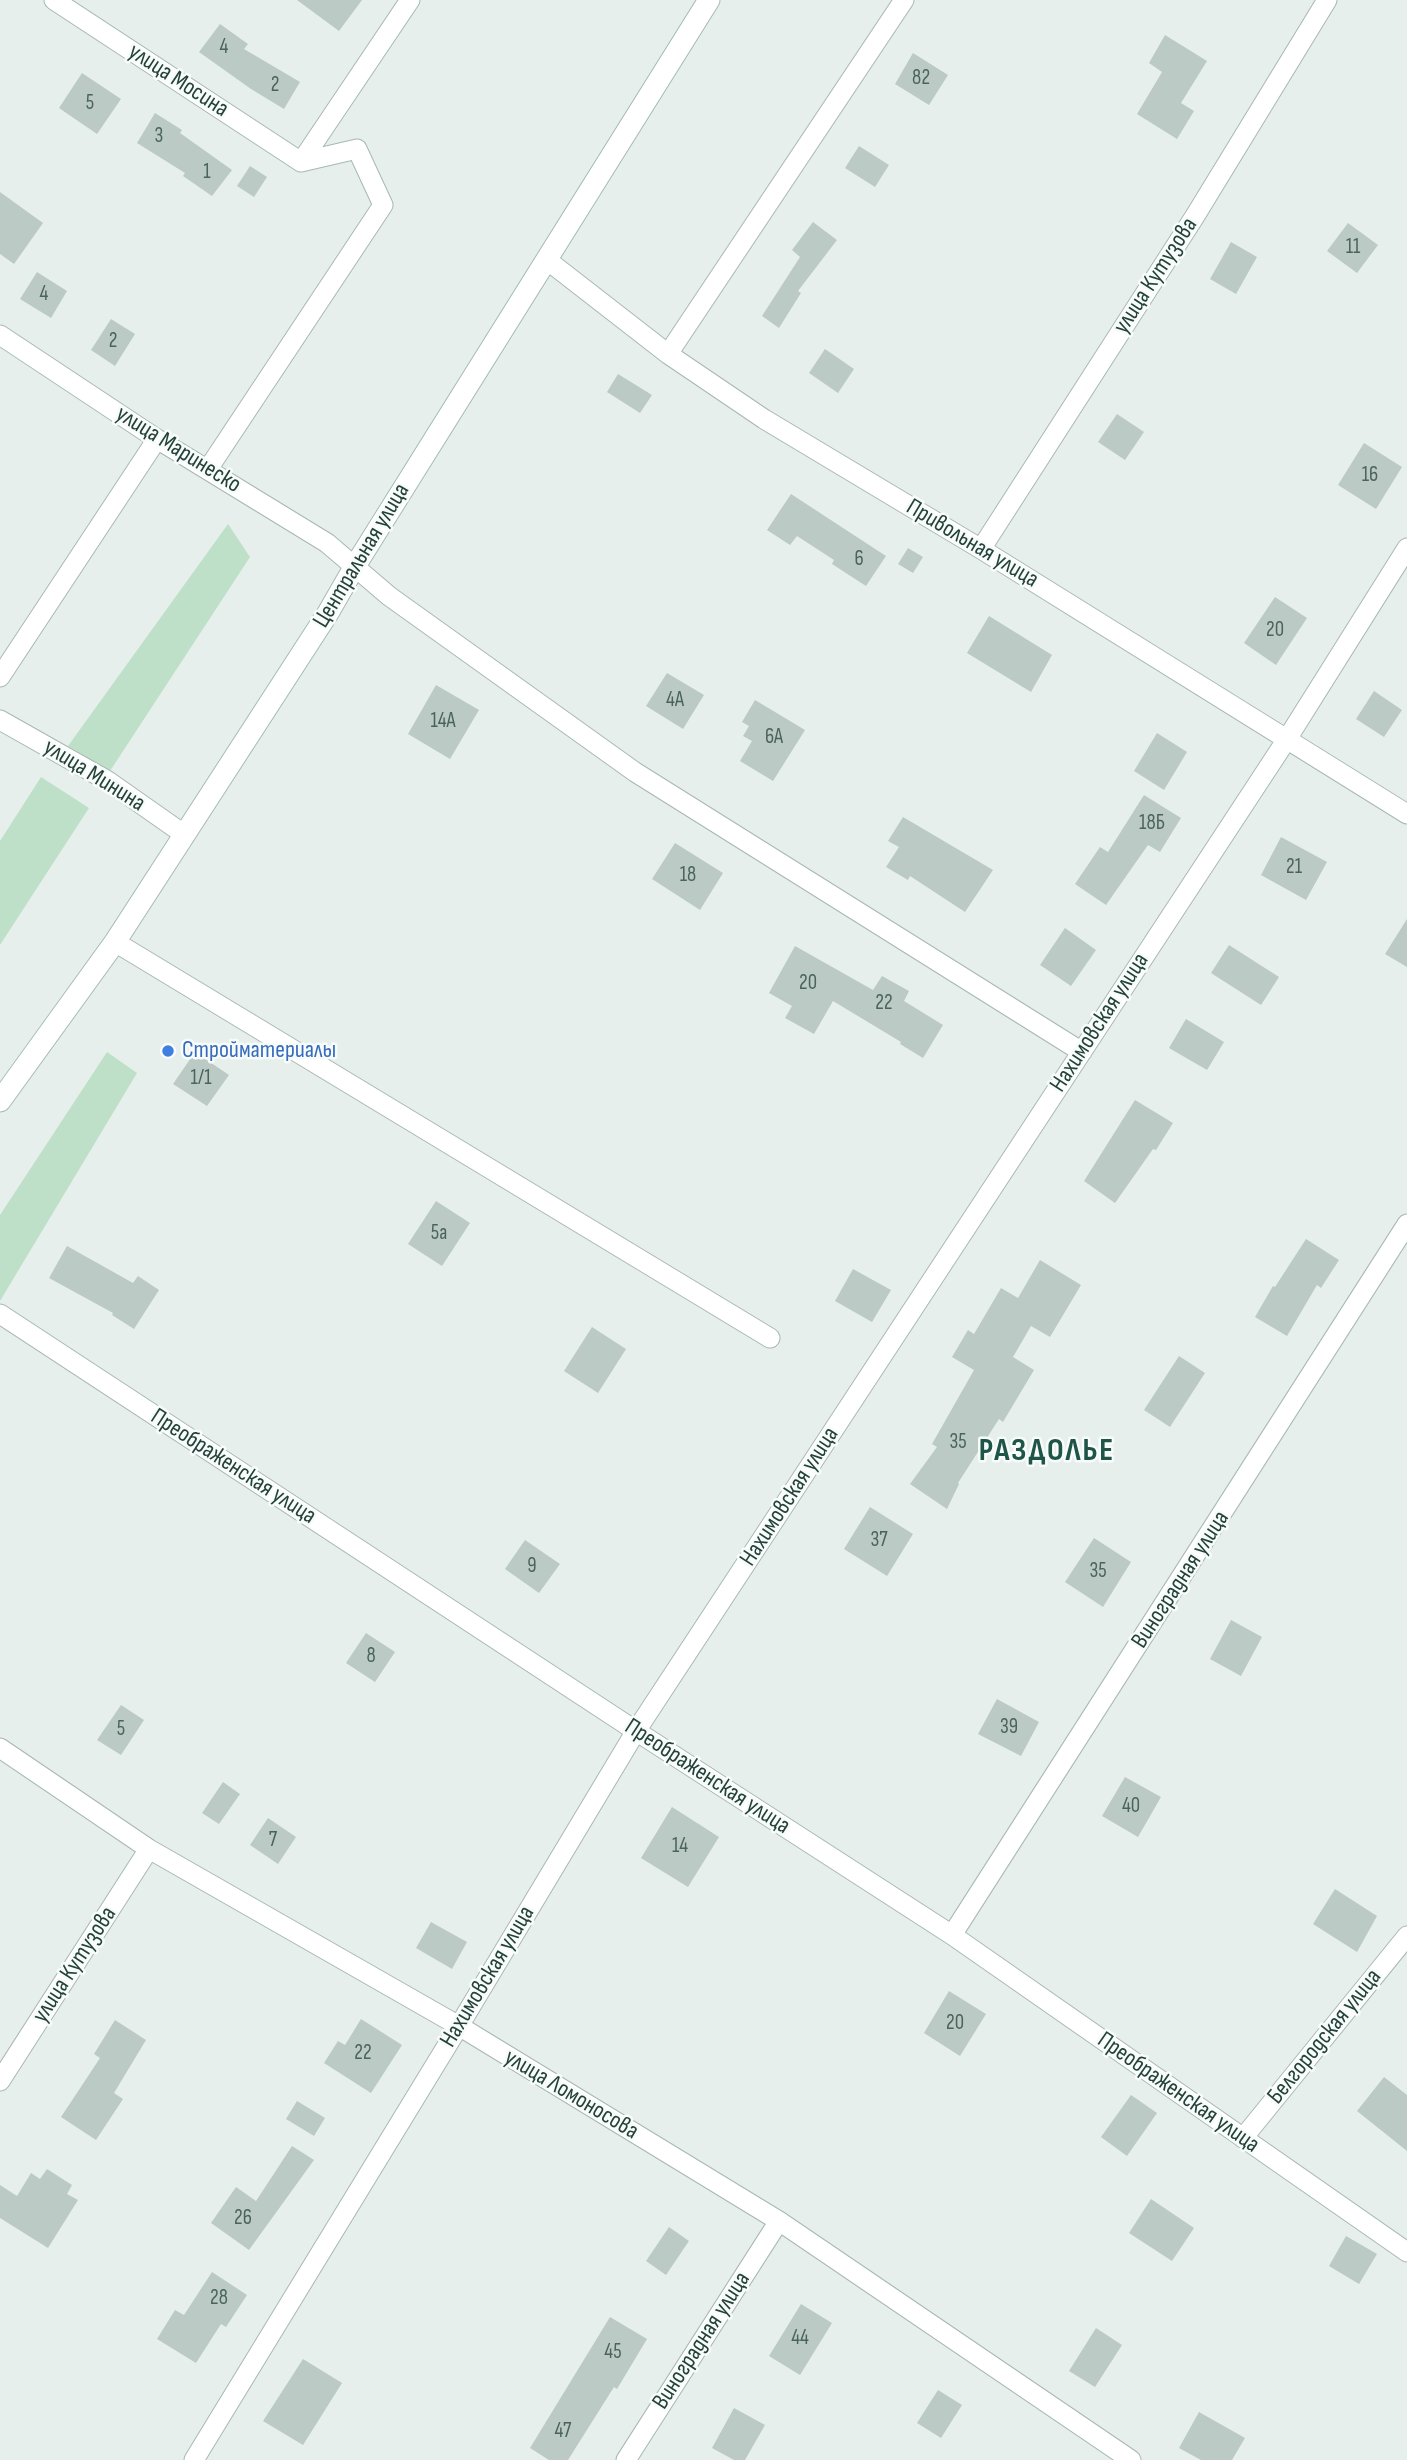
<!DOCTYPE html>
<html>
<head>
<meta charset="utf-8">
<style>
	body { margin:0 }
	canvas { display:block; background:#e6efeb }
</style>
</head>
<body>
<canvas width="1407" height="2460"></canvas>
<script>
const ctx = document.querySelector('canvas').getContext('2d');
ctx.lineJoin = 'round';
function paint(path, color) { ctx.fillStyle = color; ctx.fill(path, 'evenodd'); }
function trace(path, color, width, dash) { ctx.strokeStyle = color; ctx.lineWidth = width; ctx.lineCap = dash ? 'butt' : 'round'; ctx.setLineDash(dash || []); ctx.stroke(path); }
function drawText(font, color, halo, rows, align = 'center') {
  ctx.font = font + ' "Sofia Sans Condensed",sans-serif'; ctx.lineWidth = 5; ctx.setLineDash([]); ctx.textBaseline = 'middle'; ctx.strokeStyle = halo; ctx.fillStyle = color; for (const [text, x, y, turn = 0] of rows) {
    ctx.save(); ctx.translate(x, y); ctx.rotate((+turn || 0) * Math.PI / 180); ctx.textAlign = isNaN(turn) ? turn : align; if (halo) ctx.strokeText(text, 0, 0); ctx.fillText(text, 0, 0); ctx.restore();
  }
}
const green = new Path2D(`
	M228,524l22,33 -140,214 -42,-25z
	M41,777l48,31 -89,137v-104z
	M107,1052l30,21 -137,228v-86z`);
const building = new Path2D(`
	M297,0h65l-23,31z
	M220,24l28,20 -4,5 56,33 -16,27 -33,-20 -52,-37z
	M1165,35l42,26 -26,42 13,8 -17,28 -40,-25 25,-42 -13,-9z
	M913,53l35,22 -19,30 -34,-21z
	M82,73l39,26 -24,35 -38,-26z
	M155,113l27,17 -2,3 52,37 -20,26 -29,-20 2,-3 -48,-30z
	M859,146l30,19 -14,22 -30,-19z
	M250,166l17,11 -13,20 -17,-11z
	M0,192l43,31 -29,41 -14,-10z
	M813,222l24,18 -39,51 3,2 -22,35 -17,-12 38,-59 -8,-7z
	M1348,223l30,22 -21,28 -30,-22z
	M1231,242l26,15 -21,37 -26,-15z
	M37,272l30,19 -16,27 -31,-19z
	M111,319l24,15 -20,32 -24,-16z
	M825,349l29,20 -16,24 -29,-20z
	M618,374l34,21 -12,18 -33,-21z
	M1117,414l27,18 -19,28 -27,-18z
	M1364,443l38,24 -26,42 -38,-24z
	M791,494l95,62 -20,30 -34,-22 2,-4 -37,-24 -7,9 -23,-15z
	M908,548l15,9 -10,16 -15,-9z
	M1275,597l32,21 -31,47 -32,-22z
	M989,616l63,39 -21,37 -64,-39z
	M667,673l37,22 -21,34 -37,-23z
	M436,685l43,25 -29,49 -42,-25z
	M1374,691l28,19 -18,27 -28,-18z
	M755,700l50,30 -32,51 -33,-20 12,-20 -9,-5 6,-10 -7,-4z
	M1157,733l30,19 -23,38 -30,-19z
	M1144,795l37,23 -21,34 -12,-7 -42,60 -31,-21 25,-37 8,5z
	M903,817l90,53 -28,42 -55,-36 -2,4 -22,-13 13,-20 -11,-6z
	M1281,837l46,25 -21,38 -45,-25z
	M675,843l48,30 -23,37 -48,-31z
	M1407,919v48l-22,-13z
	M1065,928l31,22 -25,36 -31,-21z
	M1229,945l50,32 -18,28 -50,-32z
	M795,946l78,44 9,-14 27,15 -5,10 39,24 -20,33 -23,-14 1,-2 -68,-41 -19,33 -29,-16 7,-12 -23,-13z
	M1186,1019l38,23 -17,28 -38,-22z
	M195,1052l34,23 -22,31 -34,-22z
	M1135,1100l38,23 -17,27 -3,-1 -38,54 -31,-22z
	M436,1201l34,22 -28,43 -34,-22z
	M1306,1239l33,21 -18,28 -4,-3 -30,51 -32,-19 18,-31 2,1z
	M67,1246l66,37 5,-7 21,14 -25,39 -22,-14 1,-2 -64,-35z
	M1040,1260l41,25 -31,52 -19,-11 -18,31 21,13 -31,52 -4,-3 -41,64 1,1 -12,25 -37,-25 27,-37 -5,-3 42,-74 -22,-13 16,-27 6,4 27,-46 17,10z
	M853,1269l38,21 -19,32 -37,-21z
	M592,1327l34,22 -28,44 -34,-22z
	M1179,1356l26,17 -35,54 -26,-17z
	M870,1507l43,27 -26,42 -43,-27z
	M1094,1538l37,24 -28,45 -38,-25z
	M525,1540l35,24 -21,29 -34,-24z
	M1231,1620l31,17 -21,39 -31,-17z
	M366,1633l29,19 -20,30 -29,-19z
	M997,1699l42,23 -18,34 -43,-22z
	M121,1705l23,15 -23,35 -24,-15z
	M1125,1777l36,20 -23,40 -36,-21z
	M223,1782l17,12 -21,30 -17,-11z
	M672,1807l47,30 -31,50 -47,-29z
	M268,1818l28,19 -18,27 -28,-19z
	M1335,1889l42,27 -20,36 -44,-28z
	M431,1922l36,20 -15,27 -36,-21z
	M949,1991l37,23 -26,42 -36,-23z
	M361,2019l41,26 -31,48 -47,-30 14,-22 7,4z
	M115,2020l31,20 -32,53 9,6 -27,41 -35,-23 39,-59 -6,-4z
	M1384,2077l23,18v56l-50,-40z
	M1131,2095l26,18 -30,43 -26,-19z
	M297,2101l28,17 -11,18 -28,-17z
	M292,2146l22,14 -65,90 -38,-27 25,-36 20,14z
	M47,2169l25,16 -5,9 11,6 -30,48 -48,-30v-33l17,11 14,-23 9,6z
	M1151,2199l43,29 -22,33 -43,-28z
	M669,2227l20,14 -23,34 -20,-14z
	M1346,2236l31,18 -18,30 -30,-18z
	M212,2272l35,23 -21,32 -5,-3 -25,39 -39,-24 18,-29 9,5z
	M801,2304l31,19 -32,52 -31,-19z
	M610,2317l37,22 -30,50 -3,-2 -46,73h-19l-19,-12z
	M1096,2328l26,17 -27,42 -26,-16z
	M303,2359l39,24 -39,62 -40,-24z
	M938,2390l24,15 -21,33 -24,-15z
	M734,2408l31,17 -20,35h-11l-22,-12z
	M1199,2412l46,26 -13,22h-31l-22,-12z`);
const minor = new Path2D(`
	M54,0l247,162
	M547,260l121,94 96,65 217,130 426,265
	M0,335l157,104 170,104 62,53 246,176 447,280
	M668,354l236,-354
	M208,469l175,-264 -26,-56 -56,13 109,-162
	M981,549l214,-333 132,-216
	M0,677l157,-238
	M0,720l108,61 77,54
	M115,942l655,396
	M0,1314l636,417 316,204 455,317
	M0,1748l149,101 310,177 320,195 352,239
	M952,1935l455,-711
	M0,2081l149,-232
	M1243,2138l164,-202
	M194,2460l265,-434 177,-295 651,-992 120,-191
	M626,2460l153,-239`);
const secondary = new Path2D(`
	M0,1101l115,-159 213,-329 27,-47 354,-566`);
const markers = [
	[168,1051,7,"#3f7fe0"]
];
const numberNames = [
	["4",224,48],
	["82",921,79],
	["2",275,86],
	["5",90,104],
	["3",159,137],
	["1",207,173],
	["11",1353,248],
	["4",44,295],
	["2",113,342],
	["16",1370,476],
	["6",859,560],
	["20",1275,631],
	["4А",675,701],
	["14А",443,722],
	["6А",774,738],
	["18Б",1152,824],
	["21",1294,868],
	["18",688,876],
	["20",808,984],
	["22",884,1004],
	["1/1",201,1079],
	["5а",439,1234],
	["35",958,1443],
	["37",879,1541],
	["9",532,1567],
	["35",1098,1572],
	["8",371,1657],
	["39",1009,1728],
	["5",121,1730],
	["40",1131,1807],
	["7",273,1841],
	["14",680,1847],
	["20",955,2024],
	["22",363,2054],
	["26",243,2219],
	["28",219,2299],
	["44",800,2339],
	["45",613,2353],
	["47",563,2432]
];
const streetNames = [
	["улица Мосина",178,81,33],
	["улица Кутузова",1156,276,-57],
	["улица Маринеско",178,450,32],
	["Привольная улица",972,544,31],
	["Центральная улица",362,556,-59],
	["улица Минина",94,776,32],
	["Нахимовская улица",1100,1023,-57],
	["Преображенская улица",233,1467,33],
	["Нахимовская улица",790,1497,-57],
	["Виноградная улица",1181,1580,-57],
	["Преображенская улица",707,1777,33],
	["улица Кутузова",75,1965,-57],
	["Нахимовская улица",488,1977,-59],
	["Белгородская улица",1325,2037,-51],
	["Преображенская улица",1178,2093,35],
	["улица Ломоносова",571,2095,31],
	["Виноградная улица",702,2341,-57]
];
const shopNames = [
	["Стройматериалы",182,1051]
];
const districtNames = [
	["РАЗДОЛЬЕ",1047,1452]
];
paint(green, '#bfe0c8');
paint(building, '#bbcac4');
trace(minor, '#a8b8b2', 21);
trace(secondary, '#a4bbb3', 23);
trace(minor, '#fff', 19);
trace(secondary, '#fff', 21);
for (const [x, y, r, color] of markers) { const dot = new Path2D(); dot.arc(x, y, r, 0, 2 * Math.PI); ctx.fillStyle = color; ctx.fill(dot); trace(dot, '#f7fbf9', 2.5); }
drawText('21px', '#4a645c', null, numberNames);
drawText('24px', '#24423a', '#f7fbf9', streetNames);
drawText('24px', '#366cbe', '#f7fbf9', shopNames, 'left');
ctx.letterSpacing = '2px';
drawText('bold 32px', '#1f5548', '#f7fbf9', districtNames);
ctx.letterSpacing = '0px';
</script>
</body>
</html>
